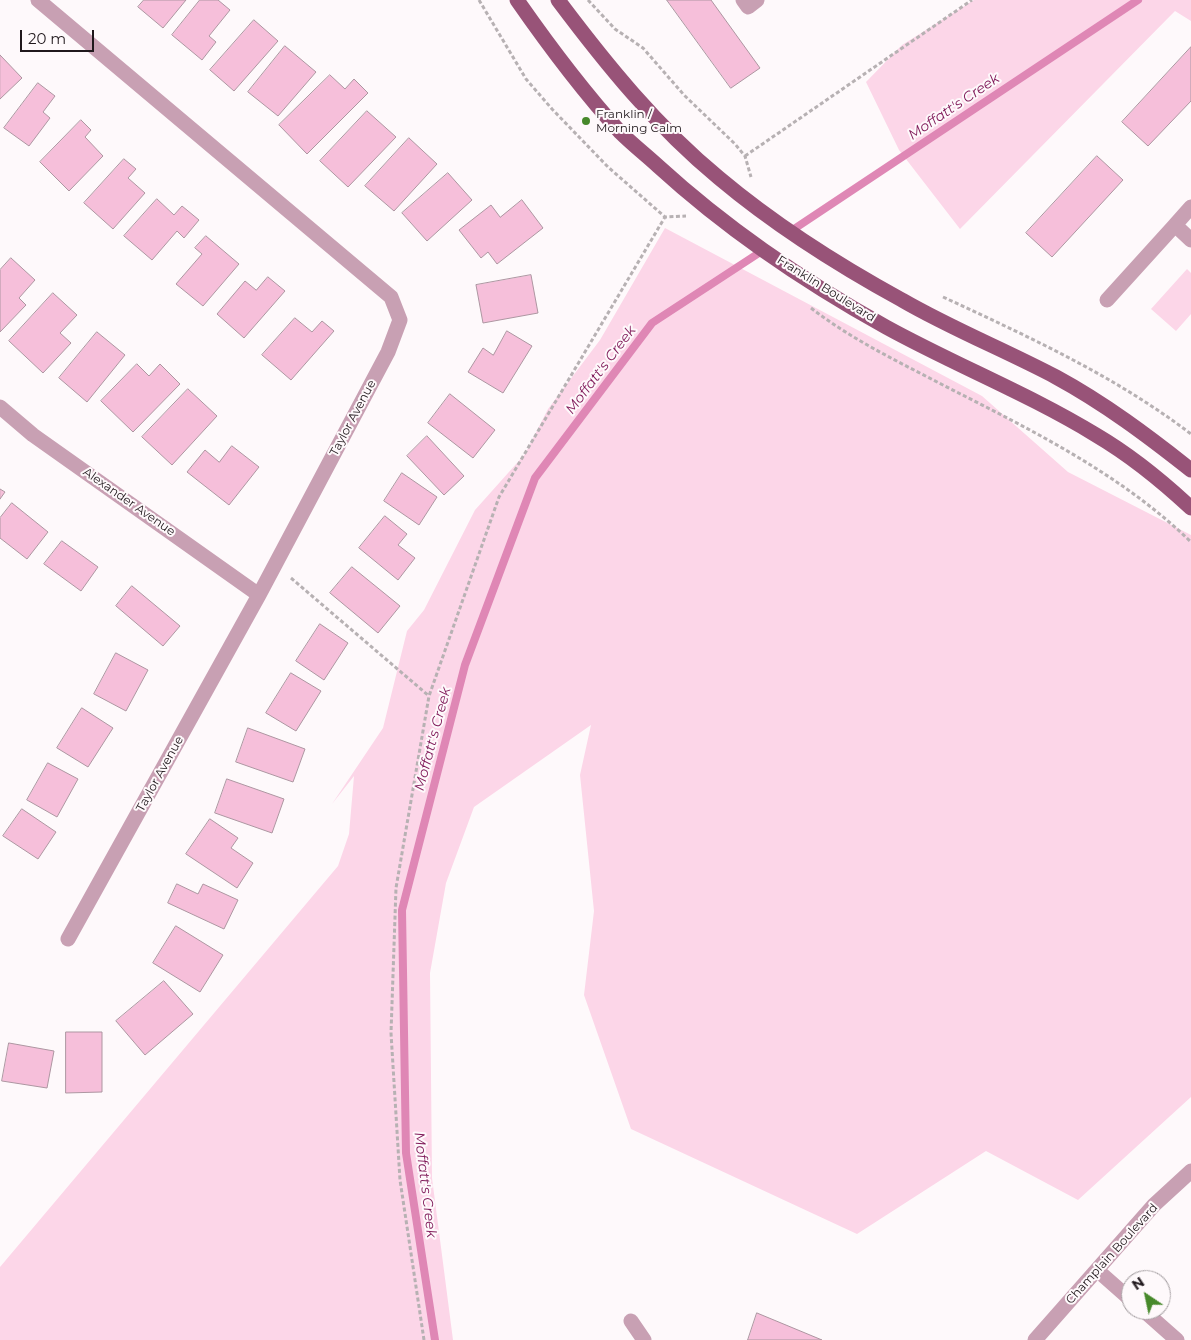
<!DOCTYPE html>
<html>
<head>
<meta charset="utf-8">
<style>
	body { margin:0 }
	#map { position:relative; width:1191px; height:1340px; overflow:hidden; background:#fef9fb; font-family:Montserrat,sans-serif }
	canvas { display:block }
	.north { position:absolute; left:1121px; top:1270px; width:50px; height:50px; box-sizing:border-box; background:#fef9fb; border:1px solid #a59fa2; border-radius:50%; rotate:326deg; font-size:14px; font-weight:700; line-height:20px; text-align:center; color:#20181c }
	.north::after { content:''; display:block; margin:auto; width:18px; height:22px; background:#47892b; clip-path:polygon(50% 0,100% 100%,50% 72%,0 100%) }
	.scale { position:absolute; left:20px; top:30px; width:74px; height:22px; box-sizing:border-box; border:2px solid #20181c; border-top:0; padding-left:6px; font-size:15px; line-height:18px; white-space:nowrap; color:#20181c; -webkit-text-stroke:4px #fef9fb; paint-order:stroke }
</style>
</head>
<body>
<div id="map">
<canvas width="1191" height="1340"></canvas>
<div class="north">N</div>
<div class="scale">20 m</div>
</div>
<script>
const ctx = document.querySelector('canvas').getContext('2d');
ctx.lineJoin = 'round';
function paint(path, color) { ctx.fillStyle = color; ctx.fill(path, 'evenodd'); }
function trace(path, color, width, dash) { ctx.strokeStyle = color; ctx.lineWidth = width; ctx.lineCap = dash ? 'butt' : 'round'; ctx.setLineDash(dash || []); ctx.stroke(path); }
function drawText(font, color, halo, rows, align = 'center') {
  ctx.font = font + ' Montserrat,sans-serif'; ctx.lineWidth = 4; ctx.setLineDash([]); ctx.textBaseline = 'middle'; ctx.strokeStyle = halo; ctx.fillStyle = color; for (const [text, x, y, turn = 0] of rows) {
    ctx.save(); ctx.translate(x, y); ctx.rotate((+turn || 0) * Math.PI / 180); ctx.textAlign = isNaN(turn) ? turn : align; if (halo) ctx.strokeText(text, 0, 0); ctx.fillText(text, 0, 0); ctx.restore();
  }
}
const green = new Path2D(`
	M974,0h217v21l-16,-10 -215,218 -61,-79 -33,-68 36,-37z
	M665,228l317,168 86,76 123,63v562l-113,103 -92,-49 -129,83 -226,-105 -47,-134 10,-84 -14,-136 11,-50 -117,82 -28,76 -16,90 2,205 21,162h-453v-73l338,-401 11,-32 5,-58 -22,28 51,-76 24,-97 17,-21 51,-100 50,-56 23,-45 52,-69z
	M1187,269l4,4v41l-15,17 -25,-22z`);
const stream = new Path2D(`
	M788,233l350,-233
	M435,1340l-29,-187 -4,-243 63,-245 70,-187 117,-155 110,-72`);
const building = new Path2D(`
	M144,0h42l-23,28 -25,-21z
	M200,0h18l12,10 -21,26 7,6 -14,18 -30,-25z
	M667,0h44l49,68 -29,20z
	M254,20l24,21 -44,50 -24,-21z
	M285,46l31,26 -38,44 -30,-24z
	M1191,47v54l-43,45 -26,-24z
	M0,55l22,23 -22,21z
	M330,75l15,14 9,-10 14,14 -61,61 -28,-29z
	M38,83l17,13 -12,16 7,6 -21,28 -25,-18z
	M367,111l29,26 -48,50 -28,-26z
	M81,120l10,10 -6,7 18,19 -34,35 -29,-29z
	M409,138l28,26 -43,47 -29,-25z
	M1097,156l26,24 -71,77 -26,-24z
	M124,159l12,10 -8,9 17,15 -32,36 -29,-26z
	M448,173l24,27 -45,41 -25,-28z
	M157,199l17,16 8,-9 17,14 -15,18 -7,-7 -25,29 -28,-24z
	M522,200l21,28 -46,36 -9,-12 -7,6 -22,-28 32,-25 9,12z
	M206,236l33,28 -36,42 -27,-22 26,-30 -7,-6z
	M11,258l24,22 -16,18 7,7 -26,27v-62z
	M531,275l7,38 -55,10 -7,-38z
	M268,277l17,14 -41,47 -27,-24 28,-33 11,9z
	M53,293l24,22 -17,18 11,10 -28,30 -34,-32z
	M295,318l17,14 10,-11 12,10 -43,49 -29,-25z
	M507,331l25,15 -29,47 -35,-21 15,-24 10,7z
	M97,332l28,23 -38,47 -28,-24z
	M137,364l12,12 11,-12 20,20 -47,48 -32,-31z
	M188,389l29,27 -45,49 -30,-28z
	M450,394l45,36 -22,28 -45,-35z
	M427,436l37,40 -20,19 -37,-39z
	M232,446l27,21 -30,38 -42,-33 18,-22 14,12z
	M402,473l35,24 -18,28 -35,-24z
	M0,489l5,3 -5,7z
	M12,503l36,29 -21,27 -27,-21v-20z
	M385,516l22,18 -9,11 17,13 -17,22 -39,-32z
	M62,541l36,26 -17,24 -37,-27z
	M352,567l48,39 -22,27 -48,-40z
	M132,586l48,40 -17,20 -47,-40z
	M320,624l28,19 -24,37 -28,-19z
	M116,653l32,17 -22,41 -32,-17z
	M291,673l30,18 -25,40 -30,-18z
	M82,708l31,20 -25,39 -31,-19z
	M248,728l57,21 -12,33 -57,-20z
	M48,763l30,16 -21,38 -30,-17z
	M227,779l57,20 -12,34 -57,-20z
	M22,809l34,23 -18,27 -35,-23z
	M210,819l28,19 -7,10 22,15 -16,25 -51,-34z
	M177,884l21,10 5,-10 35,16 -14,29 -56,-26z
	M176,926l47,29 -23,37 -47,-29z
	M164,981l29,33 -48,41 -29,-34z
	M66,1032h36v60l-36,1z
	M9,1043l45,8 -7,37 -45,-7z
	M757,1313l65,27h-74z`);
const path = new Path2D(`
	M479,0l47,79 26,30 56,58 57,50 21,-1
	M588,0l27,29 28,19 41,47 51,49 10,12 6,21
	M745,156l227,-156
	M943,297c86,40 172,79 248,137
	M811,308c40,31 84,52 128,75 88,45 180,89 252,159
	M291,578l138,118
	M424,1340l-24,-160 -9,-147 5,-145 33,-192 70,-199 166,-280`);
const minor = new Path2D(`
	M38,0l353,297 9,23 -12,32 -129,243 -191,344
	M743,0l5,7 9,-7
	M1175,225l16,-18
	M1107,300l68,-75 16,15
	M0,407l33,28 226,160
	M1097,1270l34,30
	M1143,1310l34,30
	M631,1321l13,19
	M1035,1340l119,-135 37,-34`);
const major = new Path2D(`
	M517,0c32,46 65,90 103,132 12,12 26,23 38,34 69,63 147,116 228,161 69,38 143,67 210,108 34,20 66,46 95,73
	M558,0c48,64 99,127 161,178 56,47 119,87 183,122 50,29 103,50 154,77 48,26 92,59 135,93`);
const markers = [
	[586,121,5,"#47892b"]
];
const poiNames = [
	["Franklin /",596,114],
	["Morning Calm",596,128]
];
const streetNames = [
	["Franklin Boulevard",826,289,32],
	["Taylor Avenue",353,418,-62],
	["Alexander Avenue",129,502,35],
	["Taylor Avenue",160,774,-61],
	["Champlain Boulevard",1112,1254,-48]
];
const waterNames = [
	["Moffatt's Creek",954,107,-34],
	["Moffatt's Creek",601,370,-53],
	["Moffatt's Creek",433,739,-75],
	["Moffatt's Creek",425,1185,83]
];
paint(green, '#fcd6e8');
trace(stream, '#df87b5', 8);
paint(building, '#f6bfda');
trace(building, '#ad96a1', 1);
trace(path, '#b7b1b3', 3, [4, 2.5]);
trace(minor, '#c8a0b3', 15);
trace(major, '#985378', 15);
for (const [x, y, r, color] of markers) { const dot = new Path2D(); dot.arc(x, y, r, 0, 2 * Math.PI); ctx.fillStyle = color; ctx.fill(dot); trace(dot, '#fef9fb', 2); }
drawText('12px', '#20181c', '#fef9fb', poiNames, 'left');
drawText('12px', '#20181c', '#fef9fb', streetNames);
drawText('italic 14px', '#7f1858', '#fef9fb', waterNames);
</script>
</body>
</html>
